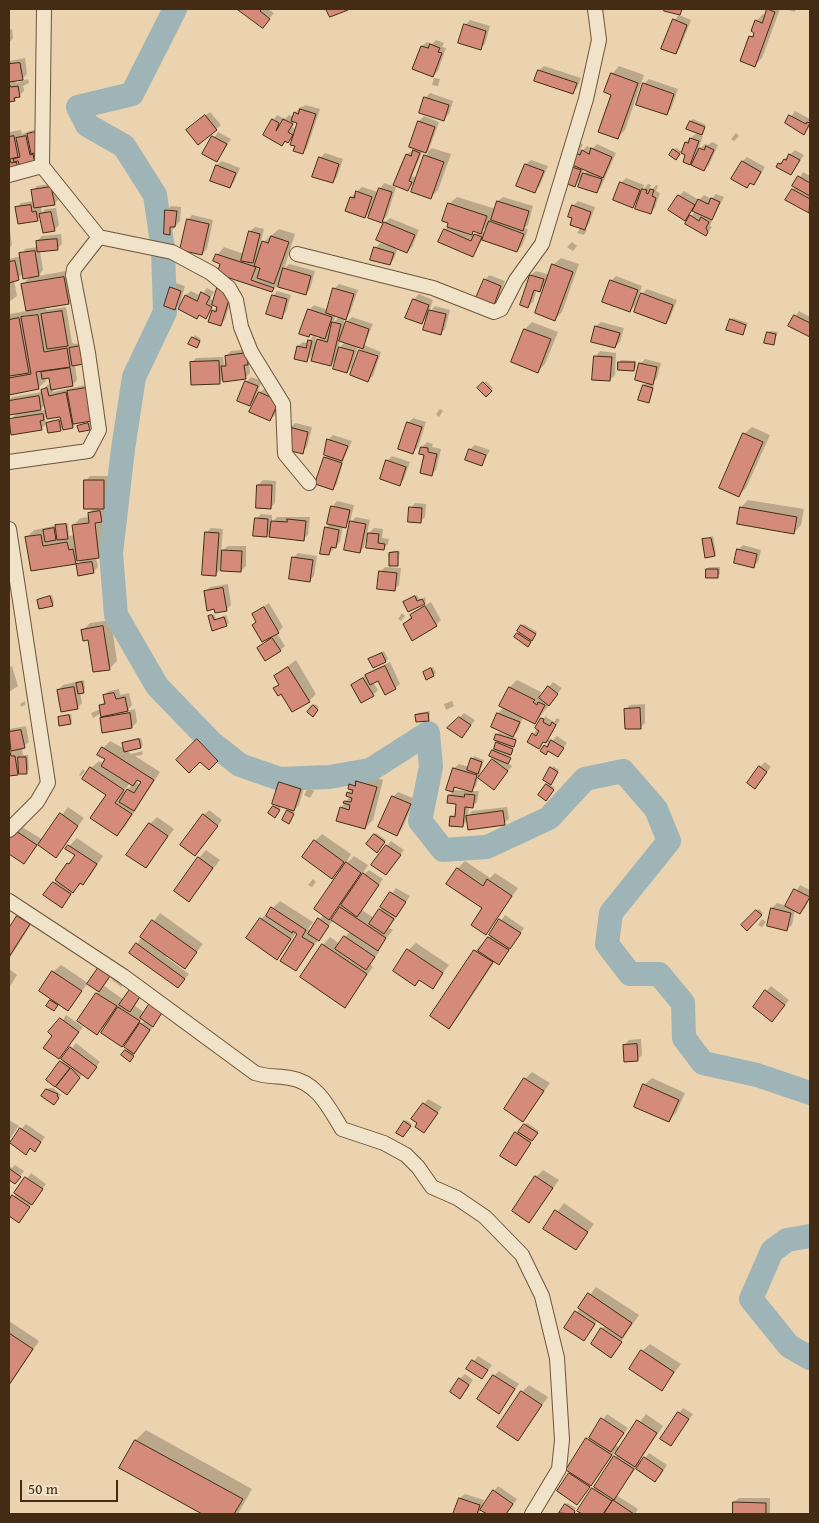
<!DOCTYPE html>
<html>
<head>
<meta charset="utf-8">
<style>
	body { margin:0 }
	#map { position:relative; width:819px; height:1523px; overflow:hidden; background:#ead3ae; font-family:"Gentium Book Plus",serif }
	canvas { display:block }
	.frame { position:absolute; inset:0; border:10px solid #432b14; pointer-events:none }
	.scale { position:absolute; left:20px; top:1480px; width:98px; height:22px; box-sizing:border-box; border:2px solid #432b14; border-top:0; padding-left:6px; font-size:15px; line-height:18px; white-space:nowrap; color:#432b14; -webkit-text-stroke:4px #f1e2ca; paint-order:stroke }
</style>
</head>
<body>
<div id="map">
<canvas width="819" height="1523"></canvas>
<div class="frame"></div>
<div class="scale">50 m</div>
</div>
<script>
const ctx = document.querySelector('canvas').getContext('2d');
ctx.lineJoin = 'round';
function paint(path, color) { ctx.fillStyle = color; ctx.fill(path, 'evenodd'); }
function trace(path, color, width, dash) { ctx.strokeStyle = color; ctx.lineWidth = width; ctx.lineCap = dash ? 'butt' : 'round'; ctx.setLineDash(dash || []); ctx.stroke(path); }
const shadow = new Path2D(`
	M240,9h27l7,4 -11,13z
	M769,9h11l-18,49 -7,7 -4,-28 5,-5v-11l7,-7 3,1z
	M786,9h11l-3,3z
	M679,15l12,5 -11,28 -5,5 -1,-33z
	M470,20l20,6 -5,18 -5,4 -15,-23z
	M12,29l1,9 -4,5v-13z
	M436,40l8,3 -2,4 4,1 -8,23 -5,5 -11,-30 5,-4 5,2z
	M25,58l2,16 -5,5 -7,1 1,3 12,-4 1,4 -6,3 1,5 -10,9 -5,1v-40z
	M544,66l37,12 -4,10 -5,5 -36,-13 3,-10z
	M619,66l25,9 -19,55 -7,7 -6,-63z
	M434,78l6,1 -2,7 -6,-1z
	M649,79l29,10 -7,20 -5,5 -22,-30z
	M430,93l23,8 -4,13 -5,5 -19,-21z
	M306,105l14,4 -13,39 -5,5 -6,-8 -1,-11 -13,11 -18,-11 13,-19 8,4 4,-4 4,2 6,-9zM295,121l4,1 -2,8 -5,-3z
	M795,111l15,8v7l-6,7 -17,-10z
	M210,112l11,13 -5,4 -23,-4z
	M424,116l15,6 -11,30 4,-4 19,6 -13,36 -7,7 -15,-16 -8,8 -1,-35 10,-6 -6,-2 8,-25zM423,150l5,2 -11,26 -5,-2z
	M693,119l13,6 -6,10 3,1 -5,14 7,-6 3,1 4,-3 6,3 -9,20 -5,5 -20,-9 3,-7 -6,-2 -3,5 -4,-7 2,-2 6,4 4,-10 12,-10 -7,-11z
	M39,128l-7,4v2l8,-2v30l-20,1 -11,5v-36l12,-2 1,4z
	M218,132l13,7 -14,22 -13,-8z
	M736,133l3,3 -5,5 -3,-2z
	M578,141l5,4 -3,4 3,1 4,-4 5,3 5,-5 19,9 -15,34 -4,5 -14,-16 -8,9 -11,-3 15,-31 -5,-4zM584,168l4,2 -7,7z
	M795,150l9,5 -13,19 -12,-10z
	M325,153l18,6 -6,18 -4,5 -13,-24z
	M747,157l18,10 -7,12 -11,7 -4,-25z
	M531,160l17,6 -9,21 -5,5 -17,-7 9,-21z
	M222,161l18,7 -6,14 -5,5 -12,-22z
	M803,172l7,4 -1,35 -22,-11z
	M626,178l18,7 -2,6 6,-7 3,1 -2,7 7,-7 2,1 -2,5 4,2 -5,15 -5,4 -10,-13 -8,8 -11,-24z
	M56,183l3,16 -5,5 -13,2 1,7 3,-4 11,-1 3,17 -5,5 -13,-14 -4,4 -20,-13 4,-4 13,-2 -2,-10 5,-5z
	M384,183l12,4 -9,29 -5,5 -9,-12 -8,8 -14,-20 11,-10 16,5z
	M684,191l15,9 5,-5 7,4 5,-5 8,3 -11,21 -3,8 2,1 -6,8 -15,-19 5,-5 -3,-1 -8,9 -6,-23z
	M457,197l39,12 2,-8 5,-4 30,9 -5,19 -4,3 4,1 -6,17 -5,5 -34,-12 -10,16 -28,-25 4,-5v-21zM490,224l-4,9 -4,-2zM475,230l3,2 -3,4 -4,-2z
	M578,201l17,6 -6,17 -5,5 3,1 -3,5 -7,-2 4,-6 -7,-9 -1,-12z
	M171,206l10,1 -1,14 -11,13 -2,-24z
	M192,215l21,5 -6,29 -5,5 -14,-34z
	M390,218l29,12 -7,17 -5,5 -9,-4 -4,11 -4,5 -15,-16 5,-5 7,2 -9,-5 7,-18z
	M9,224l3,21 -3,3z
	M255,227l9,2 -4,16 19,-16 16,5 -11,35 5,-5 26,7 -5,18 -5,5 -28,-8 -5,5 -54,-18 4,-10 -5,-8 7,-8 20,7 6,-23z
	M61,234l1,10 -5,5 -17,2 3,19 -5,6 34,-6 4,26 -7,7 -24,4 1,3 20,-3 6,35 2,2 12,-2 -11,23 2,15 -5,5 -19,3v4l37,-8 -13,38 -4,5 -10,-1 -3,4 -13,-7 -6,6 -31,-9 7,-7 -8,1v-14l3,-3 30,-5 5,-7 4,-1 -1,-7h-5l1,4 -8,7 -29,5v-79l18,-3 -5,-26 9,-9 -8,-2 -9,6 3,16 -8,6v-43l12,-3 4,-7 12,-2v-6l5,-5zM45,405l1,5 -8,1zM47,415h14l1,4 -13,2 -3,3 -1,-6z
	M572,242l5,4 -4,5 -6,-4z
	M561,258l18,6 -17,48 -7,7 -8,-36 -7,7 -3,-1 -4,13 -5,4 3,-31 5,-4 14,4 3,-10z
	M489,275l16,6 -7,18 -4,5 -9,-24z
	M616,276l26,10 -7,20 -5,5 -19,-30z
	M176,283l9,3 -5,18 -5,5 -4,-21z
	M223,284l12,4 -10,32 -5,5 -7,-14 5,-5 -4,-2 -8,13 -6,-3 -3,3 -11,-22 5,-4 10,5 6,-8 7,4 -4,7 5,2 3,-12z
	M339,284l19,6 -8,23 -6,7v4l8,-7 21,7 -9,21 17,7 -8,24 -5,4 -17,-6 12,-26 -5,-2 -6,21 -5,5 -10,-14 -6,7 -17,-12 -7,8 -9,-15 5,-4 5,1 5,-7 -12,-3 8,-23 5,-5 14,5 6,-21zM336,315l4,1 -7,7zM316,336l5,1 -6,6zM340,340l5,2 -7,7z
	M647,289l30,11 -7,18 -4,5 -24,-29z
	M277,291l14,4 -5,17 -5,5 -8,-21z
	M419,294l14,6 -4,12 6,-6 15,4 -5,19 -4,4 -13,-17 -7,7 -14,-6 7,-18z
	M799,311l11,6v18l-20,-10z
	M733,318l15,5 -5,10 -12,-13z
	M532,322l26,10 -13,32 -7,7 -13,-42z
	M601,322l23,6 -4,14 -5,5 -19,-21z
	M770,331l8,1 -5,12 -5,-11z
	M195,335l6,4 -4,8 -7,-3z
	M251,349l2,10 -4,4 1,10 -5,5 -22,1 -4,4 -28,-20 5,-5 27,-1 1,8 3,-3 -1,-6 5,-5z
	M600,351l16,2 -1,22 -5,5 -14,-24z
	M645,359l16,4 -4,15 -6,7 3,1 -6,15 -4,-16 3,-3 -7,-18z
	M621,360l15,1v6l-2,2 -15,-7z
	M251,377l11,4 -6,15 9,-8 18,8 -8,19 -5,5 -13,-23 -7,8 -4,-23z
	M486,381l7,7 -7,7 -7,-7z
	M440,409l3,2 -4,6 -3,-3z
	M413,418l13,4 -8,25 -5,5 -5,-29z
	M90,422l1,4 -2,2 -10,-2z
	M295,423l17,4 -5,20 -5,5 -12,-24z
	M752,427l18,8 -24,53 -7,7 5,-61z
	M333,435l19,6 -8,17 -7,26 -4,5 -8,-31 3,-3v-15z
	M427,442l6,2 -1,3 9,2 -5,21 -5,5 -9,-28z
	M475,445l15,5 -8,14 -12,-15z
	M392,456l18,6 -6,17 -4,5 -13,-23z
	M90,476h18v38l-6,6 4,29 -10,8 2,10 -5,5 -16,-7 6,-6 -8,3 -49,-24 8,-8 34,-7 1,13 6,-1 -2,-10 8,-7 8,-1v-4l5,-5 -9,-27z
	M263,480l13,1 -1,22 -5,5 -12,-23z
	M748,500l56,9 -3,16 -7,8 -53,-26z
	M337,501l17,4 -4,17 -7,4 -3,16 -11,12 -3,-26 4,-4 3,-18z
	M415,503l11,1 -1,13 -5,5 -9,-14z
	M261,514l11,1v7l5,-5h33l-2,18 -5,4 -32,-8 -5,5 -10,-17z
	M356,517l14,3 -6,27 -4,5 -9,-30z
	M211,528l12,1 -2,23 7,-6h18v20l-5,5 -21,-7v6l-5,5 -9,-42z
	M374,528l9,1 -1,9 7,1 -1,5 -5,5 -15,-2 1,-14z
	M713,536l3,17 -2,2 -11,-15z
	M743,545l18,5 -3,12 -5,5 -15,-17z
	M392,551h8l-2,14 -8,-12z
	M298,553l19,3 -3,20 -5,5 -16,-23z
	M385,567l16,1 -2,17 -5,5 -14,-18z
	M709,567h11v7l-2,2 -11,-7z
	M228,584l3,21 -5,5 -21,-18 5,-5z
	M52,595l2,8 -2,2 -14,-5z
	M417,595l3,5 5,-3 1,4 -2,2 -17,-3z
	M431,602l10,18 -5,5 -32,-1 12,-13z
	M269,603l14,24 -6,6 8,13 -5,4 -21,-2 9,-9 -15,-25z
	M402,613l3,3 -4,5 -3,-2z
	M214,614l2,5 10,-4 3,8 -16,7 -4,-13z
	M111,620l6,41 -8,8 -26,-39 7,-7z
	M524,624l13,8 -8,12 -13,-7z
	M384,651l4,8 -2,2 -16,-2z
	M296,660l20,34 -7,7 -34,-12 5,-5 -5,-8z
	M390,662l10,22 -5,4 -16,-9 -6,3 5,8 -5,5 -21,-9 19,-15z
	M12,666l6,20 -9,6v-25z
	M433,667l3,6 -3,2 -9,-3z
	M84,680l1,9 -5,3 2,11 -5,5 -19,-18 5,-5z
	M517,680l24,12 -2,7 14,-17 9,6 -27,35 -12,-6 -5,14 -6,6 5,1 -9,25 4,3 -18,23 -1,-29 2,-2 -2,-8 6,-10 -2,-5 2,-3 9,3 1,-1 -16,-7 5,-14 6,-6 -3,-2 9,-18z
	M119,689l1,6 9,-2 3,12 -5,6 8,-2 2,13 -5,5 -31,-8 1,-6 -9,5 -2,-5 10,-4 -1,-3 5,-5 -1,-6 5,-4z
	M25,701v4l-4,2 -1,-3z
	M452,701l2,5 -8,4 -2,-6z
	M315,704l4,3 -6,8 -4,-3z
	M645,704v19l-4,4 -15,-18 4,-4z
	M430,711l-1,9 -13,-5 2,-2z
	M464,713l11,7 -13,17 -13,-9z
	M71,714l1,7 -2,2 -11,-5z
	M547,714l-1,3 8,5 3,-4 3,2 -12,19 3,3 6,-6 10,7 -9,12 -9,-5 -3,3 -4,-2 6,-8 -4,-2 -6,6 -10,-5z
	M26,726l3,16 -7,5 1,8h5l1,15 -20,5v-46z
	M202,736l20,19 -13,14 -9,-9h-22z
	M141,738l2,7 -2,2 -15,3 5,4 12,-3 -1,4 -7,1 25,16 -35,55 -8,8 -9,-41 -17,-26 8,-7 5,3 3,-5 -4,-11 7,-7 15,8 -2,-6 2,-2zM139,779l4,2 -3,4 -4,-3zM130,783l3,1 -8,8 -1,-1z
	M474,756l10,4 -8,26 -5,5h8l-2,11 -4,4h-4l-1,10 4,-5 35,-4 2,12 -5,4 -36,-3 -6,6 -11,-9 6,-5 1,-9 -9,-8 4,-4 -5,-2 6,-21 5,-4 10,3zM457,786l11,5 -15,-1z
	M765,762l6,5 -16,20 5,-20z
	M553,766l6,4 -9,14 5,4 -7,9 -1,-12z
	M83,769l2,2 -4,5 -2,-1z
	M364,774l19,6 -10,40 -8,8 -24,-20 9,-12 -2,-3 4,-5 -2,-3z
	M285,778l20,6 -6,21 -6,6 2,1 -5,8 -2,-9 3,-2 -11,-26z
	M308,788l6,3 -4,7 -6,-3z
	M398,792l17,7 -13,30 -5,5 -4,-37z
	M277,804l4,4 -4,6 -7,-2z
	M68,807l16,11 -28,38 -18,-12 -14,19 -15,-10v-15l10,-13 24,15z
	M209,810l13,10 -22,29 4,-34z
	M157,817l17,12 -28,38 4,-43z
	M376,833l10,7 -7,9 -5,-14z
	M322,834l29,20 -6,11 9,-9 14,9 -8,13 9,-8 14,9 -21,31 12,8 22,-30 14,8 -21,32 4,2 -16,20 2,2 -9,12 3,3 -28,39 -22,-61 7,-8 10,7 10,-13 -17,-11 -37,50 3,-37 -2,-1 -20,26 -29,-20 13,-19 19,-18 33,21 -5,7 3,2 13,-17 20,-46 -12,9 -17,-36zM339,907l-7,13 -3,-2z
	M77,838l26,18 -13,20 -15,13 -13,18 -17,-12 31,-40 -9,-7z
	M391,841l13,9 -18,24 1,-28z
	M206,850l14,10 -31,40 10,-42z
	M465,861l25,17 5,-5 23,15 -32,45 -2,-25 -27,-39z
	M313,879l3,3 -4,5 -4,-2z
	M800,885l10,5v8l-5,10 -5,5 -5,-3 -3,15 -5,4 -19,-4 4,-17 5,-5 10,3z
	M25,909l11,8 -27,42v-29z
	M759,909l4,4 -16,16 -4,-4z
	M160,913l43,31 -18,23 -17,-12 -2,2 23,17 -11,13 -41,-43z
	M505,915l19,13 -21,31 -4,4 -4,-2 -39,59 -7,7 -17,-11 43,-65 8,-8 1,2z
	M762,919l4,3 -4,5 -4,-2z
	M416,943l33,22 -17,22 -12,-8 -12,-29z
	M61,965l27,18 -20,26 -9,-6 -3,4 -8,-2 5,-6v-27z
	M99,968l15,3 -10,15 20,14 21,-10 -10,16 10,7 22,-7 -35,52 -6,-7 6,-15 -10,10 -16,-21 -9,8v-39l3,-3 -11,-7zM142,1019l3,1 -6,6 -1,-1z
	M9,969l8,6 -8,13z
	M114,975l12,5 -5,7 -10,-8z
	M771,986l18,14 -12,15 -23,-9z
	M66,1015l17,12 -24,31 -5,-23z
	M641,1039l1,16 -5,5 -13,-15 5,-5z
	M76,1043l24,19 -8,10 -9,1 -12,16 -13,-2 16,-20 -3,-2 -12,16 -11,-1z
	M532,1072l18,11 -27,38 2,-42z
	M652,1078l33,15 -9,20 -7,8 -25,-36z
	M49,1088h4l8,7 -5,7 -13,-6z
	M428,1099l14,8 -18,24 -5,-8 -6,-4z
	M9,1120l10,6 -10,14z
	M406,1120l6,4 -7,10v-12z
	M527,1123l12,8 -24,34 1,-32z
	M26,1124l19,13 -10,13 -4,-2 -5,5 -5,-24z
	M15,1165l9,6 -9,12 -6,-5v-12l3,2z
	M543,1170l16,10 -30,41 7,-44z
	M31,1173l15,11 -27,37 -10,-7v-11z
	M564,1203l30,21 -18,24 -31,-20z
	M596,1287l43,28 -28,41 -9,-27 4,-4 -8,-5 -14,19 -18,-12z
	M9,1321l30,20 -30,45z
	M650,1344l31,20 -19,25 -20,-38z
	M478,1356l14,9 -10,13 -14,-9z
	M499,1371l20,13 -20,28 -5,-36z
	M465,1374l8,6 -9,13 -4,-14z
	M529,1385l19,12 -30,43 4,-48z
	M683,1408l10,6 -22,31 -10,-7z
	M607,1414l21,14 -12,17 4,3 26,-34 17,12 -24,35 3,1 7,-9 18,12 -7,11 -5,5 -19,-13 -20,27 22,14 -3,5h-52l-5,-4 40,-56 -3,-2 -38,52 -7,-30 2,-2 -5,-3z
	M146,1430l106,59 -14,25h-33l-84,-46 15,-28z
	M498,1486l19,13 -10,15h-18l-8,-5 -2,5h-24l5,-16 5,-4 19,6 -3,9z
	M739,1498h31v16h-36v-12z
	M567,1503l9,5 -2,3 3,3 -17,-1z`);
const river = new Path2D(`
	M175,9l-43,85 -54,13 9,18 37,21 31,49 8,54 2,63 -31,65 -11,72 -12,104 5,62 41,71 55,57 28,22 40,14 49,-2 41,-7 58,-37 3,34 -11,54 23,29 44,-3 62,-29 36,-39 38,-8 33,38 13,32 -58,72 -4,31 23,30h29l24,29 1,35 19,25 54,12 53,18
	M810,1236l-23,4 -15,11 -21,48 38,47 21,12`);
const building = new Path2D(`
	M237,9h25l-2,2 10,8 -7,9z
	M326,9h22v1l-18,7z
	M665,9h17l-2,6 -16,-4z
	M767,9l8,3 -20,55 -15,-6 9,-25 4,1 1,-4 -3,-2 4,-11 7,3z
	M673,19l14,6 -11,29 -15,-5z
	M464,24l22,7 -5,19 -23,-7z
	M430,44l10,4 -2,4 4,1 -9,24 -21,-8 9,-23 7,2z
	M20,63l3,17 -14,2v-18z
	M538,70l39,13 -4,11 -39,-13z
	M611,73l27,10 -20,56 -20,-7 13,-37 -7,-3z
	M643,83l31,11 -7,21 -31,-10z
	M9,84l2,3 7,-1 2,11 -6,1 1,3 -6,1z
	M424,97l25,8 -5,16 -25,-8z
	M300,109l16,5 -13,40 -10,-3 2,-5 -5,-1 7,-22 -6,-2 3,-9 4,2z
	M205,115l12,15 -19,15 -12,-15z
	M789,115l17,9 1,-2 3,1 -6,12 -19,-12z
	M272,119l7,4 -3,8 7,-12 10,5 -5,8 5,3 -5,8 -3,-2 -3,5 -19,-11z
	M418,121l17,6 -9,26 -17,-6z
	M690,121l15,6 -3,8 -16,-6z
	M35,132l6,31 -4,1 -3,-11 -3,1 -4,-20z
	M14,136l4,21 -8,2 1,4 5,-1 2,5 -9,2v-32z
	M26,136l4,19 3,-1 2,10 -15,3 -2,-6 -4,1 -1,-3 7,-2 -4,-19z
	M212,136l15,8 -10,18 -15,-8z
	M690,138l9,3 -9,24 -7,-3 2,-7 -4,-2 4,-11 3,1z
	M706,146l8,4 -10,21 -13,-6 8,-17 5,2z
	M591,148l21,9 -9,21 -33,-14 5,-11 5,2 2,-5 7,4z
	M673,149l7,5 -4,6 -7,-5z
	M413,150l7,3 -11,28 3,1 -4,9 -15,-6 13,-31 5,2z
	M789,154l11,6 -9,15 -15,-8 2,-4 3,1 3,-5 2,1z
	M424,155l20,7 -13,37 -20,-7z
	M319,157l20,7 -6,19 -21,-6z
	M742,161l19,11 -7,13 -4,-2 -3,5 -16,-9z
	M525,164l19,7 -9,22 -19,-7z
	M216,165l20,8 -6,15 -20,-7z
	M569,166l12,4 -6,17 -12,-5z
	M583,173l19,6 -5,14 -19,-6z
	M798,176l12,7v13l-18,-10z
	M620,182l20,8 -7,18 -20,-8z
	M51,187l4,18 -21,3 -3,-18z
	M379,188l13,4 -10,31 -14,-5z
	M642,189l5,1 -1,3 2,1 2,-5 4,1 -2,6 4,2 -5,16 -16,-5z
	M792,189l18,10 -1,14 -24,-13z
	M356,191l16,6 -7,21 -20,-7 5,-14 4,1z
	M678,195l17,10 -10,16 -17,-11z
	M711,198l9,4 -8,18 -20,-9 6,-12 10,5z
	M497,201l32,10 -6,20 -32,-11z
	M448,203l39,13 -6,18 -8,-3 -1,4 -25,-8 1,-4 -6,-2z
	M31,205l1,7 4,-1 2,10 -20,3 -3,-17z
	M572,205l19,7 -6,18 -15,-5 2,-7 -4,-1z
	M165,210l12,1 -2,16h-5v8l-6,-1z
	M51,212l4,19 -12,2 -4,-19z
	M690,215l9,6 2,-4 8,5 -3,6 2,4 -2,4 -21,-12z
	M187,219l22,5 -7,31 -22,-5z
	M489,221l35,13 -7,18 -35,-12z
	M384,222l31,13 -8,18 -31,-13z
	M444,229l27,12 3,-7 8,3 -9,20 -35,-15z
	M249,231l11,3 -7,29 -12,-2z
	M271,236l18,6 -15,42 -17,-6 3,-10 -6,-2 8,-25 6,2z
	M57,239l1,11 -21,2 -1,-11z
	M374,247l20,6 -4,12 -20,-5z
	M35,251l4,25 -16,3 -4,-26z
	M216,254l40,13 -5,13 23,8 -2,4 -55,-18 3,-10 -7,-3z
	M15,261l4,19 -10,3v-21z
	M552,264l21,8 -18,49 -20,-8z
	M283,268l28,8 -5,19 -28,-8z
	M530,275l14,4 -4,13 -6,-2 -6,18 -8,-3z
	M64,277l5,27 -43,7 -5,-27z
	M484,279l17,7 -7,19 -18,-7z
	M610,280l28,10 -8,22 -28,-10z
	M170,287l11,4 -6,19 -11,-4z
	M217,288l14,5 -10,33 -13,-4 4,-12 4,2 1,-5 -5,-2z
	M333,288l21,6 -8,26 -20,-7z
	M201,292l9,5 -4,7 6,3 -6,12 -7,-4 -2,4 -19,-10 7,-14 12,6z
	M641,293l32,12 -7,19 -32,-12z
	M272,295l15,4 -5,20 -16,-5z
	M413,299l16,6 -7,19 -17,-6z
	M308,309l24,8 -7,22 -15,-5 -1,3 -10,-3z
	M429,310l17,4 -5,21 -18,-5z
	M62,311l6,35 -21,3 -6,-35z
	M38,315l6,37 23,-4 3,19 -34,5 3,17 -30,6v-17l22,-4 -10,-57z
	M794,315l16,8v14l-22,-11z
	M19,318l10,55 -20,3v-56z
	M730,319l16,6 -3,10 -17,-5z
	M346,321l23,8 -6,20 -24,-8z
	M332,322l9,2 -10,42 -20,-5 6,-22 10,3z
	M595,326l25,7 -5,15 -24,-6z
	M524,329l27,10 -13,34 -27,-11z
	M767,332l9,2 -2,11 -10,-2z
	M192,337l8,4 -3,7 -9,-4z
	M308,340l4,1 -5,21 -13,-3 3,-13 9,2z
	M81,346l3,18 -12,2 -3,-18z
	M339,347l15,4 -7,22 -14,-4z
	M359,350l19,6 -10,26 -18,-7z
	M247,353l1,12h-4l2,14 -23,3 -2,-16h5l-1,-10z
	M594,356l18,1 -2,24 -18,-1z
	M219,361l1,23 -29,1 -1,-23z
	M618,362h17l-1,9 -16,-1z
	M639,363l18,4 -4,18 -18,-5z
	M70,368l3,18 -22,4 -2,-12 -7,1 -1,-7z
	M245,381l13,5 -8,20 -13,-5z
	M483,382l9,9 -6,6 -9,-9z
	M643,385l10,3 -4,15 -11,-3z
	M47,388l2,8 17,-4 7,36 -10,2 -3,-13 -13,2 -6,-29z
	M86,388l6,33 -19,3 -6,-33z
	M259,392l20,9 -9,20 -21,-9z
	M39,396l2,14 -32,5v-14z
	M43,414l1,6 -4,1 2,9 -31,5 -2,-16z
	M59,420l2,11 -13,2 -2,-10z
	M407,422l15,5 -9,27 -15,-5z
	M88,423l2,7 -11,2 -2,-6z
	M289,427l19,5 -5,22 -16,-4z
	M743,433l20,9 -24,55 -20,-9z
	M327,439l21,7 -6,15 -18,-6z
	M421,447l7,1v4l9,2 -5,22 -12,-3 4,-18 -5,-1z
	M469,449l17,6 -4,11 -17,-6z
	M324,457l18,6 -9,27 -18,-6z
	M386,460l20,7 -6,19 -20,-7z
	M84,480h20v29h-20z
	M257,485h15l-1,24 -15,-1z
	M331,506l19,4 -4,18 -19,-4z
	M409,507l13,1 -1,15 -13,-1z
	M740,507l57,10 -3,17 -57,-10z
	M100,511l2,11 -7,1 4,35 -22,3 -5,-36 17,-2 -1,-10z
	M255,518l13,1 -1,18 -14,-1z
	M287,519l19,2 -2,20 -35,-4 2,-16 16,1z
	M350,521l16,3 -6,29 -16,-3z
	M66,524l2,15 -11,1 -2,-15z
	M325,527l14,3 -3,18 -5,-1 -2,8 -9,-1z
	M54,528l2,12 -11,2 -2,-12z
	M205,532l14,1 -3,43 -14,-1z
	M368,533l11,1 -1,9 7,1 -1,6 -18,-2z
	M41,535l2,11 24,-4 2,8 4,-1 3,15 -45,7 -6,-34z
	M711,538l4,18 -10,2 -3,-19z
	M737,549l20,5 -3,14 -20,-5z
	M222,550l20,1 -1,21 -20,-1z
	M398,552v14h-9v-13z
	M292,557l21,3 -3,22 -21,-3z
	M92,562l2,11 -16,3 -2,-12z
	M706,569h12v9h-12z
	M379,571l18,2 -2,18 -18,-2z
	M223,588l4,23 -12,2 -1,-4 -7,2 -3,-20z
	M50,596l3,10 -14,3 -2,-9z
	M415,596l2,5 5,-2 3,5 -17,8 -5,-10z
	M425,606l12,20 -25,15 -9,-17 9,-6 -2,-3z
	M264,607l15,26 -17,9 -10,-17 4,-3 -4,-8z
	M212,615l2,5 10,-3 3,9 -15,5 -4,-15z
	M521,625l15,9 -4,7 -15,-10z
	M103,626l7,44 -17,2 -5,-32 -5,1 -2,-11z
	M517,633l14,9 -3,5 -14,-10z
	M272,638l9,13 -16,10 -8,-13z
	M382,653l4,9 -13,6 -5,-9z
	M385,666l11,23 -11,6 -7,-14 -8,4 -5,-10z
	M288,667l22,35 -18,10 -11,-18 -3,2 -5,-8 6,-3 -5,-9z
	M431,668l3,8 -8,4 -3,-8z
	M363,678l11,18 -13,7 -10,-18z
	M82,682l2,11 -6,1 -2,-11z
	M548,686l10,8 -9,12 -10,-8z
	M74,687l4,22 -17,3 -4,-22z
	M509,687l26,13 -2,2 4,3 1,-3 7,3 -10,19 -36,-18z
	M114,693l2,6 9,-2 3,14 -27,6 -2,-12 6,-1 -2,-9z
	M313,705l5,5 -5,7 -6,-5z
	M640,708l1,21h-16l-1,-20z
	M130,713l2,15 -30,5 -2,-15z
	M428,713l1,8 -13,1 -1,-7z
	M497,713l23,9 -7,15 -22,-10z
	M69,715l2,9 -12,2 -1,-9z
	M459,717l12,8 -9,13 -15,-10z
	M541,718l3,1 -1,3 7,4 2,-4 4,3 -10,18 -3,-1 -4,7 -12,-7 5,-9 4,3 3,-5 -4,-3z
	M21,730l4,18 -14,3 -2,-19z
	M496,734l20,6 -2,7 -20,-7z
	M139,739l2,9 -17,4 -2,-9z
	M197,739l21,22 -9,9 -9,-8 -11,11 -13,-13z
	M551,740l13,8 -6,9 -10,-6 -2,4 -6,-4 4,-6 3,2z
	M496,742l17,7 -2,6 -17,-6z
	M102,747l52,33 -20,31 -15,-9 8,-13 7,4 7,-11 -4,-2 -4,6 -32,-20 4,-7 -8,-4z
	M9,748l2,8h4l3,19 -9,1z
	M492,750l19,8 -3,6 -19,-8z
	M18,757h8l1,17h-8z
	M471,758l11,4 -4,12 -11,-4z
	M492,759l16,12 -14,19 -16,-12z
	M759,766l8,6 -12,17 -8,-6z
	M90,767l34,23 -9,13 17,11 -15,22 -27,-18 16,-23 -24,-16z
	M550,767l8,5 -7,13 -8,-5z
	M453,768l24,7 -5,17 -18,-5 -1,5 -7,-2z
	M356,781l21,6 -12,42 -29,-8 4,-14 9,3 1,-5 -7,-2 1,-2 7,1 1,-4 -6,-2 1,-4 5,2 1,-4 -5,-1 1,-5 6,2z
	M279,782l22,7 -7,22 -22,-7z
	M546,784l8,6 -8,11 -8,-6z
	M465,794l10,1 -2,13 -8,-1 -2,20 -14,-1 1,-10 5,1 1,-13 -9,-1 1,-8 16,2z
	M392,796l19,8 -14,32 -19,-9z
	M273,806l7,4 -5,8 -7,-5z
	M287,810l7,4 -5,10 -7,-4z
	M503,811l2,14 -37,5 -2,-14z
	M60,813l18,13 -22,32 -18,-13z
	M203,814l15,12 -23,30 -15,-11z
	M149,823l19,13 -22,32 -20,-13z
	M13,829l24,16 -13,19 -15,-10v-18z
	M374,834l11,8 -8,11 -11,-9z
	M314,840l30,22 -12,17 -30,-22z
	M68,845l29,19 -14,21 -3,-2 -7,10 -18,-13 12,-17 2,1 6,-9 -10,-6z
	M386,845l15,10 -15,20 -15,-10z
	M198,857l15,11 -24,34 -15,-11z
	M346,862l15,11 -32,47 -15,-11z
	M457,868l26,18 4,-7 25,17 -26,39 -15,-10 11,-17 -36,-24z
	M363,873l16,12 -22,32 -16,-12z
	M53,882l18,12 -9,14 -19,-13z
	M794,889l16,8 -10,17 -15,-8z
	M390,892l16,10 -10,15 -16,-10z
	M271,907l35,23 -4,7 12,7 -18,27 -16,-10 17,-27 -4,-3 -1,2 -26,-17z
	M340,907l46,31 -8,13 -47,-31z
	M771,908l20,5 -4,18 -20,-5z
	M379,909l15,10 -10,15 -15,-10z
	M756,910l6,5 -15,16 -6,-6z
	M17,916l13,8 -21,33v-29z
	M260,918l31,21 -14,21 -31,-22z
	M318,918l11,8 -10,15 -11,-7z
	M499,919l22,14 -11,16 -21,-14z
	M152,920l45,32 -12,17 -45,-32z
	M344,936l31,21 -9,13 -31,-21z
	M488,937l21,13 -10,15 -21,-14z
	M136,943l49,36 -7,9 -49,-35z
	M322,944l45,30 -22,34 -45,-31z
	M407,949l36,24 -10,16 -14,-9 -4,6 -22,-15z
	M474,950l19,12 -44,67 -19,-13z
	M98,968l12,8 -11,16 -12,-8z
	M52,971l30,20 -14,20 -29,-20z
	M131,988l10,7 -11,17 -11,-7z
	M765,990l20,15 -13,17 -19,-15z
	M96,993l21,13 -20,29 -20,-14z
	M50,1000l8,5 -4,6 -8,-5z
	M150,1003l13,8 -10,16 -13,-9z
	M118,1007l22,14 -18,26 -21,-14z
	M60,1018l19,14 -20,27 -16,-11 9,-12 -4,-4z
	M140,1023l10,7 -16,24 -10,-7z
	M637,1044l1,17 -14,1 -1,-17z
	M70,1047l27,20 -9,12 -27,-20z
	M125,1050l9,6 -4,6 -9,-7z
	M60,1061l10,7 -15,19 -9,-7z
	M71,1068l9,10 -13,17 -11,-8z
	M524,1078l20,13 -21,31 -19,-13z
	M643,1084l36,16 -10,22 -35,-15z
	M46,1089l12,5 -1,2 2,2 -5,7 -13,-9z
	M423,1103l15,10 -14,20 -9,-6 2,-4 -6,-4z
	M404,1121l7,5 -8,11 -7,-4z
	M524,1124l14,9 -6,8 -14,-9z
	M20,1128l21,14 -6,10 -5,-4 -4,7 -16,-12z
	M515,1132l16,11 -15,23 -16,-10z
	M10,1169l11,8 -6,7 -6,-4z
	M535,1176l18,12 -24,35 -17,-12z
	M25,1177l18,12 -11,16 -18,-12z
	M12,1195l18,12 -11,16 -10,-7v-15z
	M555,1210l33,22 -12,18 -33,-21z
	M588,1293l44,30 -10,15 -44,-30z
	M575,1311l20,13 -11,17 -20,-13z
	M601,1328l21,14 -11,16 -20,-14z
	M9,1333l24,16 -24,36z
	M641,1350l33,22 -12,19 -33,-22z
	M472,1360l16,10 -6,9 -16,-10z
	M493,1375l22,14 -16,25 -22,-15z
	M459,1378l10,7 -9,14 -10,-7z
	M521,1391l21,14 -24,36 -21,-14z
	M678,1412l11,7 -18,27 -11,-7z
	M601,1418l23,15 -13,19 -22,-14z
	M637,1420l20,13 -22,34 -20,-13z
	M586,1438l26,17 -21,31 -25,-16z
	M135,1440l108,59 -9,15h-32l-83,-46z
	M614,1456l20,13 -20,31 -20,-13z
	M644,1457l19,13 -8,12 -19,-13z
	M569,1473l21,14 -13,18 -20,-14z
	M592,1488l20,13 -9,13h-21l-5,-3z
	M493,1490l20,14 -7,10h-19l-7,-4z
	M459,1498l21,7 -3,9h-24z
	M613,1500l21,14h-30z
	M733,1502l33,1v11h-33z
	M565,1504l10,7 -1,3 -15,-1z`);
const street = new Path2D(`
	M42,166l57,71 73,15 39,21 18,15 7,12 5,27 10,25 32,52 2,50 24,29
	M9,175l33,-9 2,-157
	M297,254l136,34 61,24 7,-3 15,-29 26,-36 44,-145 13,-59 -4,-31
	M9,462l79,-11 11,-21 -11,-77 -15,-78 1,-6 25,-32
	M9,529l39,254 -11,19 -28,28
	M9,901l114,75 132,97c12,4 23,3 35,5 27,4 39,30 52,51l42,14 22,12 12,12 14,20 25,11 28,19 37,38 20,41 15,62 5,82 -3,29 -27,45`);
paint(shadow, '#0003');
trace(river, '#9eb4b7', 24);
paint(building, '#d48b7a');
trace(building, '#432b14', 1);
trace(street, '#6d553a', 16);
trace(street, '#f1e2ca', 14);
</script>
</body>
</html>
